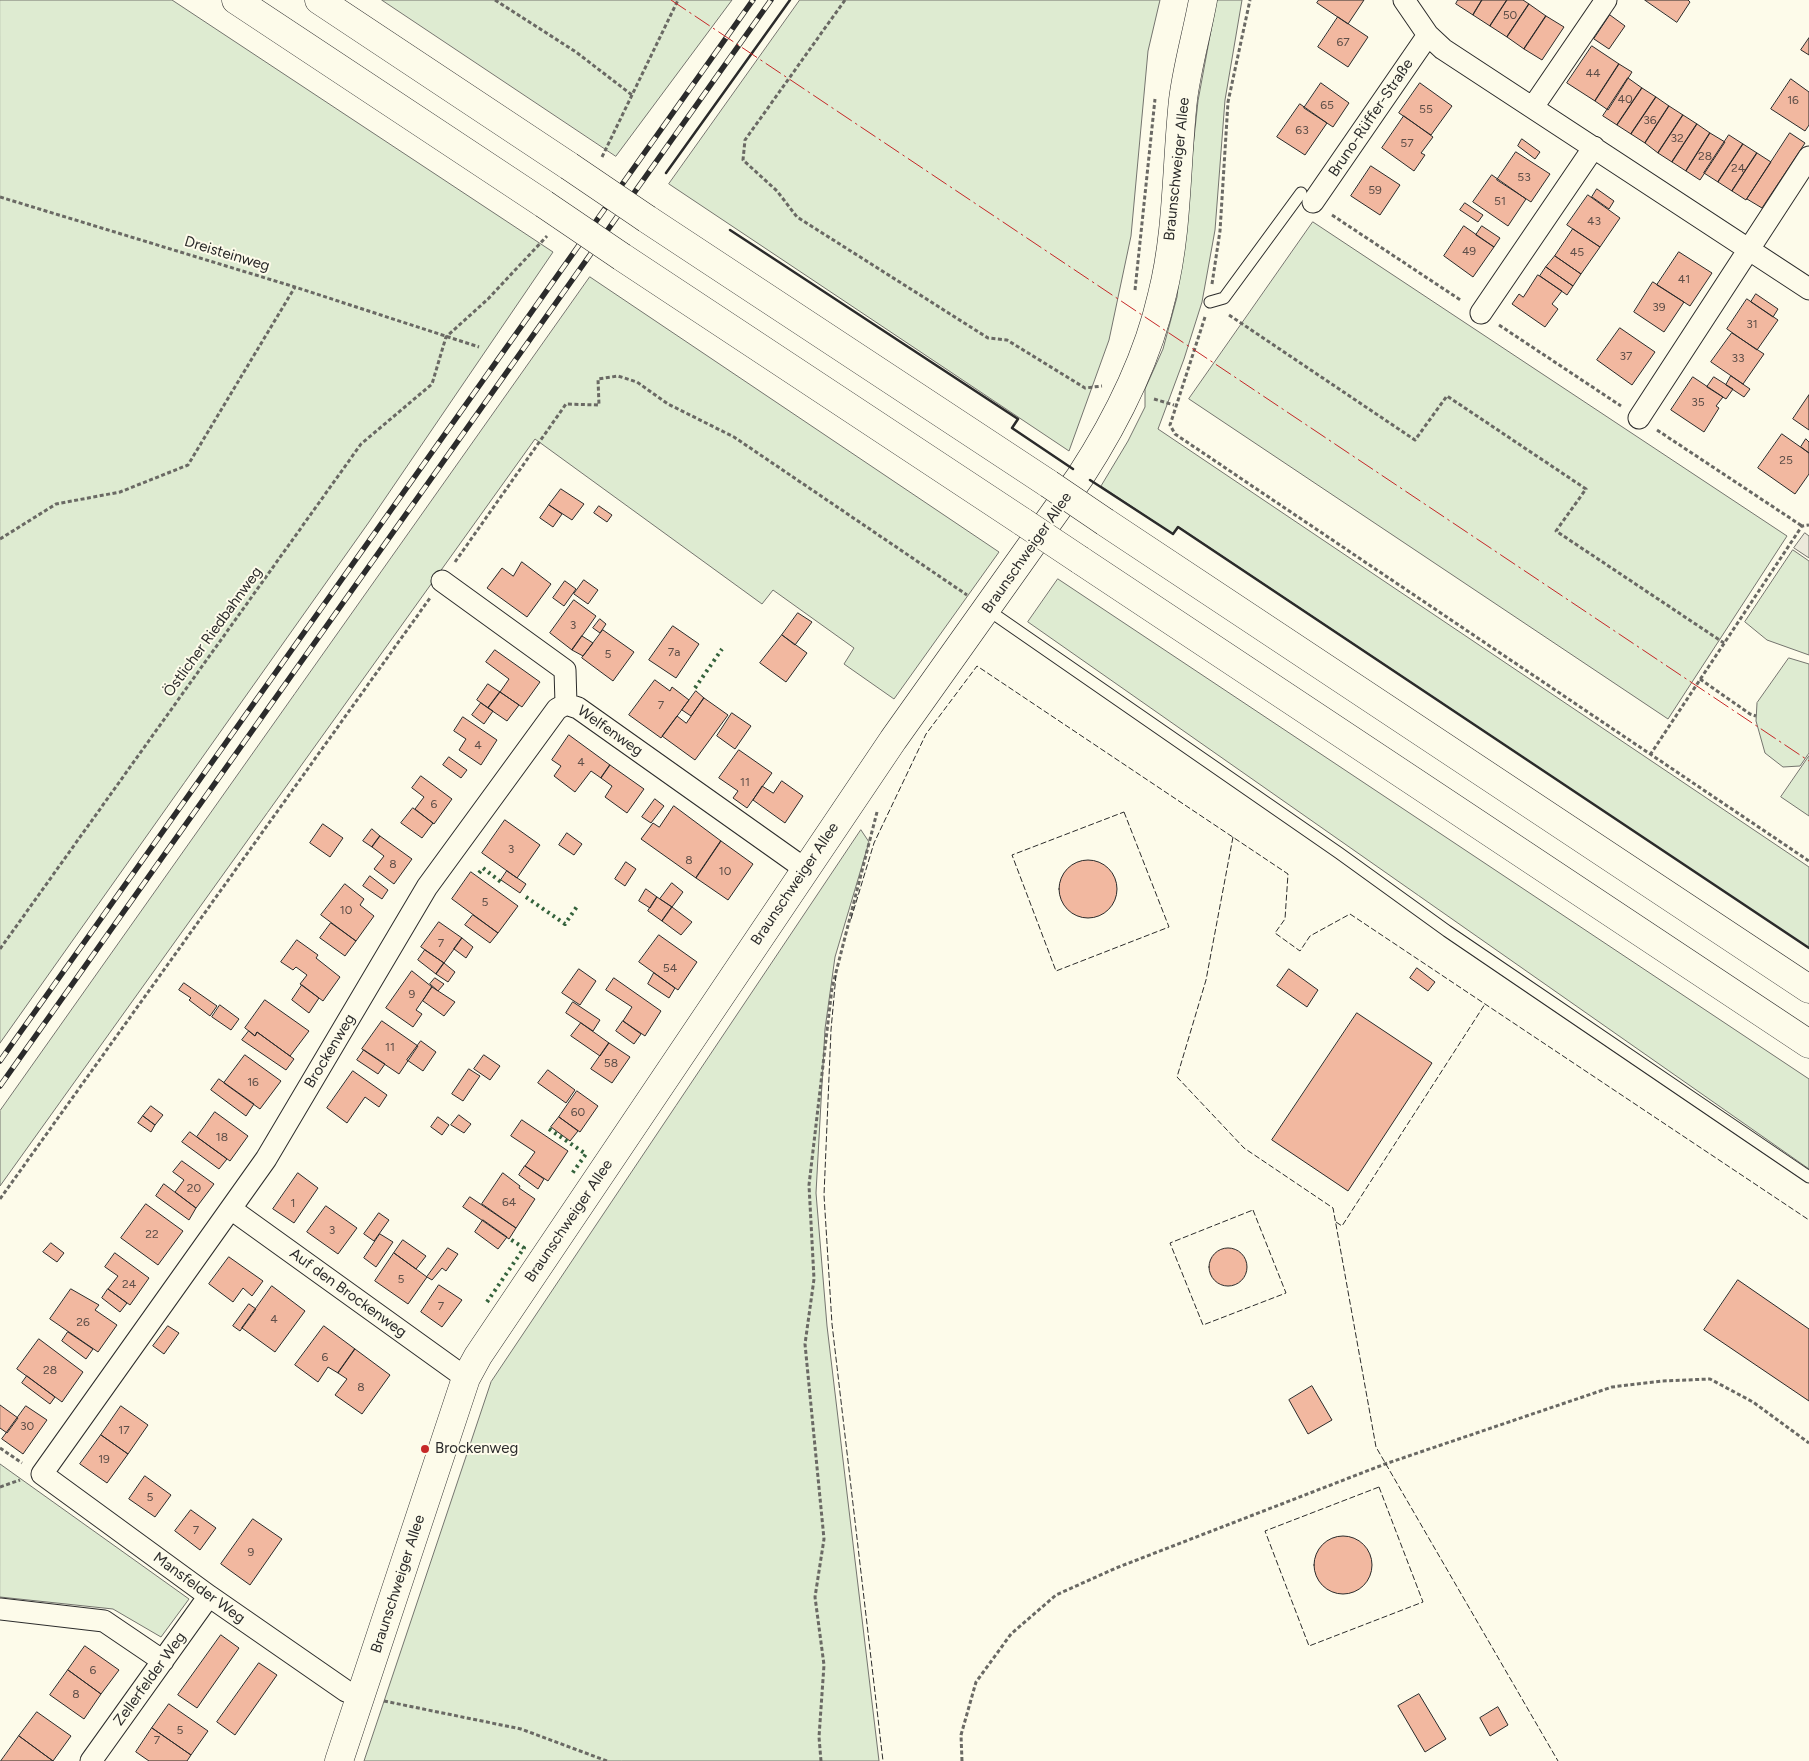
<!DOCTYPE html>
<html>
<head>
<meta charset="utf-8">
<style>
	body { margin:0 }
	canvas { display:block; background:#fdfbea }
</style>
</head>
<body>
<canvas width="1809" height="1761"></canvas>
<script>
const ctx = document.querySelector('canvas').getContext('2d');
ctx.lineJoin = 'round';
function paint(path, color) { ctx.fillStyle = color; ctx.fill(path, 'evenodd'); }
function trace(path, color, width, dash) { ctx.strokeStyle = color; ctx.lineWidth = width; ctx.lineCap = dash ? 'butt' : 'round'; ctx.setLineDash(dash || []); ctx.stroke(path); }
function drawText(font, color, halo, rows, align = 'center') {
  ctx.font = font + ' Figtree,sans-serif'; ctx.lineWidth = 4; ctx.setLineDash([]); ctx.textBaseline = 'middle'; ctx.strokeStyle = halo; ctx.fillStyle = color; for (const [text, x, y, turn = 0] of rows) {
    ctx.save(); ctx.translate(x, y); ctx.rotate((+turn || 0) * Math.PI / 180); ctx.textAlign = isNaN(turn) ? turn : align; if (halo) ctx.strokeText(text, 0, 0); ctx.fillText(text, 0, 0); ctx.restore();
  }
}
const green = new Path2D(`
	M0,0h172l381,252 -184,270 -369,521z
	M382,0h350l-116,156z
	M800,0h360l-12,51 -17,185 -22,104 -40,111 -400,-267z
	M1217,0h25l-17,100 -10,130 -13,72 -18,57 -26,70 651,438v81l-630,-421 -6,7 -72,-48 27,-45 17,-34v-18l18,-40 14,-52 21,-196z
	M1313,222l474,314 -119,183 -479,-320z
	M590,277l409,275 -105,147 -50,-35 10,-16 -81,-58 -11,14 -227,-165 -535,747v-75z
	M1793,550l16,11v94l-42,-15 -22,-18z
	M1058,579l751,500v90l-781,-547z
	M1789,658l20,6v89l-9,13 -17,1 -18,-14 -9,-32 1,-18z
	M1809,756v60l-28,-19z
	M861,830l8,12 -34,115 -10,72 -9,164 11,133 52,435h-515l127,-379z
	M0,1464l189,135 -28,38 -48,-28 -113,-12z`);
const parking = new Path2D(`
	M1805,533l4,3v22l-15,-10z`);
const building = new Path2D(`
	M1319,0h45l-16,24 -31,-21z
	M1458,0h24l-9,15 -17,-11z
	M1482,0h25l-17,26 -17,-11z
	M1507,0h16l6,4 -22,33 -17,-11z
	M1645,0h43l2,2 -13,20z
	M1529,4l17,12 -22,33 -17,-12z
	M1610,15l15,11 -16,23 -15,-10z
	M1546,16l18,11 -22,33 -18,-11z
	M1338,17l30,20 -20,30 -30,-20z
	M1809,38v17l-8,-5z
	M1592,46l27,18 -24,37 -28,-18z
	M1619,64l13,8 -24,38 -13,-9z
	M1628,78l14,10 -25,37 -14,-9z
	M1791,79l18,13v33l-4,6 -34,-22z
	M1321,83l28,20 -16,24 -29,-19z
	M1420,83l32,23 -21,29 -32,-22z
	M1642,88l14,9 -25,37 -14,-9z
	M1656,97l13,9 -24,37 -14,-9z
	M1300,104l27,19 -22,32 -28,-18z
	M1669,106l14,9 -25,38 -13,-10z
	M1683,115l14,9 -25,38 -14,-9z
	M1404,116l29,21 -12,16 4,2 -11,16 -32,-23z
	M1697,124l13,9 -24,38 -14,-9z
	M1710,133l15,9 -25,38 -14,-9z
	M1790,133l15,10 -43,65 -15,-9z
	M1729,135l14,9 -25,38 -14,-9z
	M1522,139l18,13 -5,7 -17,-13z
	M1743,144l14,9 -25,38 -14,-9z
	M1516,152l34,22 -19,28 -34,-22z
	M1757,153l14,9 -25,38 -14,-9z
	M1371,166l29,19 -20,30 -29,-19z
	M1492,175l34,24 -18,27 -35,-24z
	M1597,189l17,12 -5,8 -17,-12z
	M1588,195l32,23 -20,29 -33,-22z
	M1465,203l18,12 -5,7 -18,-12z
	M1464,226l30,21 -21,30 -29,-21z
	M1482,226l18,12 -6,9 -18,-12z
	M1573,229l27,18 -19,27 -26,-18z
	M1679,252l33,21 -22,33 -33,-21z
	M1555,256l26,18 -8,12 -27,-19z
	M1546,267l27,19 -6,9 -27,-19z
	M1538,275l24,16 -10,13 6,5 -13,18 -33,-23 7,-10 4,3z
	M1653,282l31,20 -20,30 -30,-20z
	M1756,294l22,15 -5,8 -22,-15z
	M1747,299l31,21 -21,30 -30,-21z
	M1620,328l35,24 -23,33 -35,-25z
	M1732,333l32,21 -21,30 -32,-22z
	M1731,376l19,13 -6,8 -18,-12z
	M1693,377l30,20 -7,9 3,2 -15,24 -33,-22z
	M1714,377l19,12 -7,10 -19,-12z
	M1809,395v35l-16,-11z
	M1782,434l27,19v21l-14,20 -37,-26z
	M1806,439l3,3v11l-8,-6z
	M561,489l23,15 -12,16 -23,-15z
	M549,505l13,9 -9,13 -13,-9z
	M599,506l13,9 -5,7 -13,-9z
	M522,562l29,22 -24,33 -40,-29 15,-20 11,8z
	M584,580l14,10 -10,14 -14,-10z
	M565,581l11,8 -12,17 -11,-8z
	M574,600l22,16 -24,34 -22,-17z
	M798,613l14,9 -17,23 -13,-10z
	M600,619l6,5 -6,9 -7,-5z
	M673,626l26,18 -23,34 -27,-18z
	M603,630l31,22 -21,29 -31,-23z
	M782,635l25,18 -21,29 -26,-19z
	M582,636l11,7 -10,13 -11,-6z
	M495,650l45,32 -18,25 -22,-15 9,-13 -23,-17z
	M655,680l15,11 2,-4 17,13 -28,38 -32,-23z
	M488,684l12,8 -12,16 -11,-8z
	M696,691l8,7 -13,18 -9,-6z
	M500,692l19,13 -12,16 -19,-13z
	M704,698l24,17 -33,45 -33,-24 15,-20 9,7z
	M481,703l12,8 -9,13 -12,-9z
	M732,713l19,13 -16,23 -18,-13z
	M463,717l34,23 -16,25 -22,-15 7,-11 -12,-8z
	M569,735l41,30 -9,13 -10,-7 -16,21 -21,-16 7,-10 -9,-6z
	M739,750l33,23 -25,35 -14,-10 5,-7 -19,-13z
	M449,757l18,13 -6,8 -18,-13z
	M610,765l34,24 -17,24 -22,-16 7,-11 -11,-8z
	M421,776l31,23 -18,25 -19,-15 9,-12 -12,-9z
	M782,781l21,15 -18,27 -32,-23 9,-14 11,7z
	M655,799l9,7 -13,17 -9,-6z
	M674,806l47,35 -25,37 -55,-39 12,-16 6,4z
	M413,808l20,15 -11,15 -21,-15z
	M505,820l35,25 -23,33 -35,-25z
	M323,824l20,14 -13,19 -20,-14z
	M372,829l8,7 -8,11 -9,-6z
	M567,833l15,11 -8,11 -15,-10z
	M380,836l32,23 -18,25 -20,-15 10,-13 -12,-9z
	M721,841l32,23 -25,36 -32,-22z
	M1059 889a29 29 0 1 1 58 0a29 29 0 1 1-58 0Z
	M626,862l10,7 -11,17 -10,-7z
	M507,871l19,13 -6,9 -19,-13z
	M471,872l47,34 -20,27 -46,-34z
	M370,876l18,14 -6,9 -19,-13z
	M672,883l11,9 -11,15 -12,-8z
	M345,884l19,15 -4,6 14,11 -18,25 -35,-26z
	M646,889l11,8 -7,11 -11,-7z
	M657,897l15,10 -10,14 -14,-10z
	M672,907l20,15 -11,13 -19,-14z
	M473,915l25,18 -8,10 -25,-18z
	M439,922l23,16 -18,25 -23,-16z
	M331,923l25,18 -11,15 -25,-18z
	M659,935l38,27 -19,28 -39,-28z
	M462,938l11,9 -7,11 -12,-9z
	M297,940l21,15 -2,3 24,19 -17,24 -23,-17 7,-9 -11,-8 -3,3 -12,-8z
	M425,950l19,13 -8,11 -18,-14z
	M444,963l11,9 -7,10 -12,-8z
	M1417,968l18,14 -7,9 -18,-13z
	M579,969l17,12 -16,24 -18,-12z
	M1289,969l29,21 -11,17 -30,-21z
	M412,971l20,16 -16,23 6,4 -9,13 -27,-19z
	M654,973l21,15 -6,10 -21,-14z
	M435,978l9,6 -6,7 -8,-7z
	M614,978l47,33 -16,25 -22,-15 9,-14 -26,-17z
	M184,983l33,23 -7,10 -21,-16 2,-2 -12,-8z
	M302,985l17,13 -10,15 -17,-13z
	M432,987l23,15 -11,14 -21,-15z
	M265,1000l44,31 -19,25 -33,-24 -2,4 -10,-8z
	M573,1002l27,18 -7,11 -27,-18z
	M220,1005l19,14 -8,11 -19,-13z
	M1357,1013l75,50 -84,128 -76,-51z
	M382,1021l36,25 -19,28 -37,-25z
	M623,1021l18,13 -7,10 -18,-13z
	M581,1023l28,20 -9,13 -29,-20z
	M249,1031l6,5 2,-4 37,27 -8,11 -44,-30z
	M421,1041l15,11 -13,19 -16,-11z
	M609,1043l21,14 -18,26 -21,-14z
	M364,1050l21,14 -7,10 -21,-14z
	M245,1055l36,26 -21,28 -36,-26z
	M484,1055l16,11 -10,14 -16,-11z
	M469,1069l11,7 -17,25 -11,-7z
	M548,1070l27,20 -9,13 -28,-20z
	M353,1071l34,24 -8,12 -14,-10 -18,26 -20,-15z
	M219,1079l35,25 -8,12 -35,-26z
	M577,1091l21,15 -18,26 -21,-15z
	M151,1106l12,9 -8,10 -12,-9z
	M215,1112l33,24 -18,25 -33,-24z
	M459,1115l12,9 -7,9 -13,-8z
	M143,1116l12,9 -4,7 -13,-9z
	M438,1117l11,8 -7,10 -11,-8z
	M559,1117l19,14 -8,10 -19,-14z
	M522,1120l46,31 -20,30 -23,-15 10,-14 -24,-16z
	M190,1132l37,27 -8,10 -37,-27z
	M182,1161l32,23 -18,24 -21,-16 9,-12 -11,-8z
	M525,1166l19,13 -6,10 -19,-14z
	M298,1173l20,15 -24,35 -21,-14z
	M503,1173l17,13 -1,2 16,11 -19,29 -34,-24z
	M164,1184l32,24 -7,12 -33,-24z
	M470,1197l46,31 -7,11 -46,-32z
	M146,1204l37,27 -25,34 -37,-27z
	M326,1206l31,22 -19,26 -31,-22z
	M379,1213l10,7 -15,21 -10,-7z
	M483,1220l24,17 -9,12 -23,-17z
	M380,1234l13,8 -17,25 -12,-9z
	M403,1240l23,16 -10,13 -22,-16z
	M51,1243l13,10 -7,9 -14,-10z
	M1209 1267a19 19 0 1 1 38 0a19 19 0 1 1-38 0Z
	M448,1248l10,6 -12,17 -4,-3 -10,12 -5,-3z
	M115,1253l34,25 -19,27 -22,-16 10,-13 -13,-9z
	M394,1253l33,24 -19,27 -33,-23z
	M229,1257l34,24 -11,15 -9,-8 -10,14 -24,-18z
	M1738,1280l71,49v72l-105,-71z
	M439,1285l23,15 -20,27 -21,-15z
	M272,1286l33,25 -30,41 -33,-24z
	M71,1289l28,16 -4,5 22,15 -19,27 -48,-33z
	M108,1289l19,14 -7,9 -18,-14z
	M249,1304l7,5 -16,22 -7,-5z
	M168,1326l11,7 -15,21 -11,-8z
	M324,1326l31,23 -17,24 -10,-6 -10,15 -23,-17z
	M68,1332l25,17 -7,10 -24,-18z
	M39,1339l44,33 -21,30 -45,-33z
	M355,1349l35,26 -28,39 -27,-19 12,-16 -9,-6z
	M27,1376l28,21 -5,7 -28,-21z
	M1312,1386l20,34 -24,14 -19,-34z
	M0,1405l18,13 -11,15 -7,-5z
	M26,1406l21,14 -24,34 -21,-15z
	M121,1406l27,19 -20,29 -27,-19z
	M101,1435l27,19 -21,29 -27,-19z
	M145,1476l26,19 -16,22 -26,-18z
	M191,1510l25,18 -16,22 -25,-19z
	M253,1519l29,20 -32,46 -29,-21z
	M1314 1565a29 29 0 1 1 58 0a29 29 0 1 1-58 0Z
	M221,1635l18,13 -42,60 -19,-13z
	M85,1646l34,24 -18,24 -33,-24z
	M259,1663l18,12 -42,60 -18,-13z
	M68,1670l33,24 -17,25 -34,-24z
	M1419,1694l27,45 -21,13 -27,-46z
	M169,1704l39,27 -17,24 -39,-27z
	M1498,1707l10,18 -18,11 -10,-18z
	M37,1712l34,24 -18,25 -34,-25z
	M152,1728l39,27 -4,6h-38l-13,-9z
	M19,1736l34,25h-52z`);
const path = new Path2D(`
	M495,0l81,52 56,43
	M845,0l-100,140 -2,20 34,31 20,26 191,121 19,2 78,48 17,-2
	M602,157l76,-157
	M0,197l295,90 184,60
	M1332,215l130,86
	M1212,284l8,-53 8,-129 22,-102
	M1135,290l20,-191
	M1229,315l186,125 32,-44 139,93 -30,42 168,112
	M1205,317l-35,108 5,9 634,427
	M1499,325l122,81
	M1154,399l20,6
	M1657,430l145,96
	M0,539l56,-35 64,-12 68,-27 107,-178
	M455,562l111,-158 33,1 -1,-26 20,-3 19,6 31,22 66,33 233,158
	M1700,679l50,35 6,2
	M1650,755l152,-229 7,-1
	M0,949l361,-505 71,-60 14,-47 42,-38 59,-63
	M0,1199l430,-601
	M0,1448l22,15
	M0,1487l20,-7
	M384,1701l137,28 86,32
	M821,1761l-2,-24 5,-72 -9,-68 9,-58 -19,-195 9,-65 -5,-94 23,-197 45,-176
	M962,1761l-1,-26 15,-53 35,-48 45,-39 60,-27 269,-104 227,-77 50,-6 48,-2 43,23 56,41`);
const lane = new Path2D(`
	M1210,302l14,-4 77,-105
	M988,610l351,243 108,78 362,246`);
const street = new Path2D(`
	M1404,0l24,35 15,14 366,240
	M1533,107l73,-107
	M1313,202l115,-167
	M1481,313l113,-166
	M1639,418l170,-261
	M442,581l123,89 1,34
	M566,704l12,4 227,161
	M231,1209l235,169
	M0,1609l104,12 59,40
	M361,1697l-15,-6 -137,-95 -167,-122 224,-315 161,-272 130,-178 9,-5
	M91,1761l118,-165`);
const secondary = new Path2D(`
	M339,1761l127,-383 12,-22 415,-616 187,-263c37,-57 67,-116 82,-182 16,-63 14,-130 21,-195 4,-33 14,-67 20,-100`);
const highway = new Path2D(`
	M236,0l308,204
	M319,0l250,166
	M647,219l402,265
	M622,257l401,265
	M1105,522l704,467
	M1080,560l729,484`);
const rail = new Path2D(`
	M0,1061l753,-1061
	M0,1086l771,-1086`);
const highwayBridge = new Path2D(`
	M569,166l78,53
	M544,204l78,53
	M1049,484l56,38
	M1023,522l57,38`);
const hedge = new Path2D(`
	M695,688l27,-39
	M479,873l4,-5 18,14
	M526,897l39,27 13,-19
	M549,1129l37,25 -15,21
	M487,1302l37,-54 -14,-9`);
const fence = new Path2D(`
	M1124,812l45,115 -113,44 -44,-116z
	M1233,837l-27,143 -29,97 67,71 89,60 43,239 182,314
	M851,919l23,-76 52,-109 51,-68 311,208 -3,45 -10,14 25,18 10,-15 40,-22 459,306
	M836,975l-5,55 -7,165 8,129 51,437
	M1253,1210l33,83 -83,32 -33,-82z
	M1336,1222l6,4 143,-222
	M1379,1487l44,115 -114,44 -44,-115z`);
const wall = new Path2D(`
	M666,173l124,-173
	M730,230l288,189 -6,9 61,41
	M1090,480l83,54 5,-7 631,421`);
const power = new Path2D(`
	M671,0l1138,761`);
const markers = [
	[425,1449,5,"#c62828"]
];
const numberNames = [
	["50",1510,15],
	["67",1343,42],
	["44",1593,73],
	["40",1625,99],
	["16",1793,100],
	["65",1327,105],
	["55",1426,109],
	["36",1650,120],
	["63",1302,130],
	["32",1677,138],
	["57",1407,143],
	["28",1705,156],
	["24",1738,168],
	["53",1524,177],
	["59",1375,190],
	["51",1500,201],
	["43",1594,221],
	["49",1469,251],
	["45",1577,252],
	["41",1684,279],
	["39",1659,307],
	["31",1752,324],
	["37",1626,356],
	["33",1738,358],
	["35",1698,402],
	["25",1786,460],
	["3",573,625],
	["7a",674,652],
	["5",608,654],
	["7",661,705],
	["4",478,745],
	["4",581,762],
	["11",745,782],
	["6",434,804],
	["3",511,849],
	["8",689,860],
	["8",393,864],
	["10",725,871],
	["5",485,902],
	["10",346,910],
	["7",441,943],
	["54",670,968],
	["9",412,994],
	["11",390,1047],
	["58",611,1063],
	["16",253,1082],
	["60",578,1112],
	["18",222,1137],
	["20",194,1188],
	["64",509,1202],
	["1",293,1203],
	["3",332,1230],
	["22",152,1234],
	["5",401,1279],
	["24",129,1284],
	["7",441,1306],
	["4",274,1319],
	["26",83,1322],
	["6",325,1357],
	["28",50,1370],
	["8",361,1387],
	["30",27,1426],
	["17",124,1430],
	["19",104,1459],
	["5",150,1497],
	["7",196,1530],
	["9",251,1552],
	["6",93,1670],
	["8",76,1694],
	["5",180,1730],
	["7",157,1740]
];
const streetNames = [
	["Bruno-Rüffer-Straße",1371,118,-56],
	["Braunschweiger Allee",1177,169,-84],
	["Dreisteinweg",227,254,17],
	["Braunschweiger Allee",1027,553,-55],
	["Östlicher Riedbahnweg",213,632,-54],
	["Welfenweg",610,731,35],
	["Braunschweiger Allee",795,884,-56],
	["Brockenweg",330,1051,-59],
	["Braunschweiger Allee",569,1221,-56],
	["Auf den Brockenweg",348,1293,36],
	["Braunschweiger Allee",398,1584,-72],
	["Mansfelder Weg",199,1588,36],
	["Zellerfelder Weg",150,1679,-54]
];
const poiNames = [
	["Brockenweg",435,1449]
];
paint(green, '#deebd1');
trace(green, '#74746e', 1);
paint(parking, '#eceadb');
trace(parking, '#74746e', 1);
paint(building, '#f2b8a0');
trace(building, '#2b2b2b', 1);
trace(lane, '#2b2b2b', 13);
trace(street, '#2b2b2b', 23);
trace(secondary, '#2b2b2b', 29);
trace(highway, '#2b2b2b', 29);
trace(path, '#6a6964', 3, [4, 2.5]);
trace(lane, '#fdfbea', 11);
trace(street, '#fdfbea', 21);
trace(secondary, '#fdfbea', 28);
trace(highway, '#fdfbea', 28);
trace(rail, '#2b2b2b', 5.5);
trace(rail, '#fdfbea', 4, [11]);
trace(highwayBridge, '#2b2b2b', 29, []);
trace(highwayBridge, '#fdfbea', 28);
trace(hedge, '#34623c', 4, [2.5, 4]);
trace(fence, '#2b2b2b', 1, [6, 2.5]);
trace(wall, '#2b2b2b', 2.5);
trace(power, '#c62828', 1, [18, 4, 2.5, 4]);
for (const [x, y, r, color] of markers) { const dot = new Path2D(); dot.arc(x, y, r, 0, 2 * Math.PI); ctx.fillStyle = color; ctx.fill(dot); trace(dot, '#fdfbea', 2); }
drawText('12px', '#5d4e48', null, numberNames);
drawText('15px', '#2b2b2b', '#fdfbea', streetNames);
drawText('15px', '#2b2b2b', '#fdfbea', poiNames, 'left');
</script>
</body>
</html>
